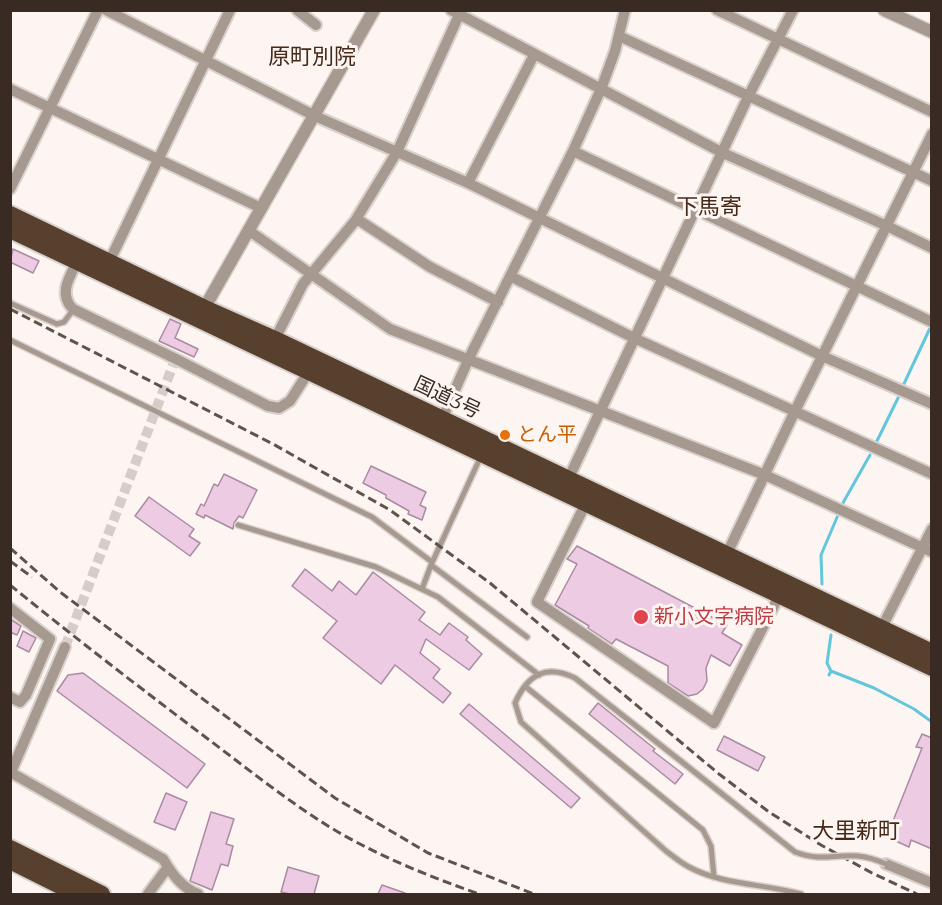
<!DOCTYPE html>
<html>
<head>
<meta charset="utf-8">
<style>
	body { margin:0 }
	#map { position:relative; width:942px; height:905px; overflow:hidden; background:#fdf5f1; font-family:Montserrat,sans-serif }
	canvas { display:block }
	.frame { position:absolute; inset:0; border:12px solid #392b24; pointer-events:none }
</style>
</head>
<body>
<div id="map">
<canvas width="942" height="905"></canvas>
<div class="frame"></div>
</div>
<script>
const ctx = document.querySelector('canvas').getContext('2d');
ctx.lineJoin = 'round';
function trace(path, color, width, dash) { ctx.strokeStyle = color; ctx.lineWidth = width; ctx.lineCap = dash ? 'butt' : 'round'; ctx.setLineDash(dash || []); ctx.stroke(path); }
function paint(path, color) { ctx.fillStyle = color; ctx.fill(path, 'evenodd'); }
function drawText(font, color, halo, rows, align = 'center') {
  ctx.font = font + ' Montserrat,"Noto Sans JP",sans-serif'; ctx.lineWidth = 6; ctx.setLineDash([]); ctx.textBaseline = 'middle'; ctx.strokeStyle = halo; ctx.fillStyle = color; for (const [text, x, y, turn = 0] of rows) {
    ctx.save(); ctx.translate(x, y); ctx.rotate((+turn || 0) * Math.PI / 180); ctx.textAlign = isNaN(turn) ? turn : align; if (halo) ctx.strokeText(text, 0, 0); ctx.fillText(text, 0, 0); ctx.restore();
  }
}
const stream = new Path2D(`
	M902,388l29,-62
	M875,445l25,-51
	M822,584l-1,-29 23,-54 26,-46
	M831,671l43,17 40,21 18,13
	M829,675l2,-4 -4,-8 4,-28`);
const building = new Path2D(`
	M13,249l26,12 -6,12 -23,-11z
	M170,319l11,5 -6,14 23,11 -4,8 -35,-16z
	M371,466l55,26 -6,13 6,3 -4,12 -14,-6 1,-3 -23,-13v-3l-23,-12z
	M224,474l33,16 -14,28 -4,-2 -5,7 -1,6 -28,-14 -1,3 -8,-4 5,-10 3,2 10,-22 4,2z
	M149,497l45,32 -5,7 11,7 -10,13 -55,-40z
	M577,546l150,79 -5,8 20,12 -12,21 -19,-11 -5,13 1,13 -4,8 -6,5 -9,2 -20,-13v-17l-52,-27 -4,5 -24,-16 1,-2 -34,-21 22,-41 -10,-5z
	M305,569l27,22 7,-10 17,14 17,-23 52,40 -6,8 21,15 9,-12 19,14 -2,3 16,14 -13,16 -43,-31 -6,14 20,16 -7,9 18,15 -8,10 -48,-38 -14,19 -58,-46 14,-17 -45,-35z
	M10,619l11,7 -4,9 -7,-3z
	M23,631l13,7 -7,14 -12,-6z
	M83,673l122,91 -18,24 -130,-97 11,-16z
	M598,703l57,46 -2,2 30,23 -8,10 -86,-70z
	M469,704l111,94 -9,10 -111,-94z
	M922,734l10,4v111l-21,-9 -2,7 -31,-14 5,-10 8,3 31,-78 -6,-1z
	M724,736l41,21 -7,14 -41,-21z
	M166,793l21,9 -12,28 -21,-8z
	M211,812l23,7 -8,25 7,2 -5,20 -7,-2 -9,26 -22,-9z
	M288,867l31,9 -5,18h-24l-9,-2z
	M382,885l23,8v1h-27z`);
const minorTunnel = new Path2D(`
	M65,647l108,-282`);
const service = new Path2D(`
	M10,303l47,21 7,-2 9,-12
	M10,340l362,177 60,45
	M481,456l-50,109 96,72
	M238,525l138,42 62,30 101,78
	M422,589l9,-24
	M526,687l177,143 8,16 3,31
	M682,762l-107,-84c-29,-14 -47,-4 -60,25l6,19 145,129c7,5 15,12 23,16 33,18 76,17 112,27`);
const minor = new Path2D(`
	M106,10l209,106 153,67 354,173 110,48
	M297,10l19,15
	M451,10l272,143 164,73 45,22
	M717,10l215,102
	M619,36l313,145
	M10,89l251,119
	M573,151l359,171
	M468,183l66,-128
	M10,189l88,-179
	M357,219l73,48 68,35
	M248,230l142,99 375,146 167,77
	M79,258c-8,17 -22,35 -6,51l103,50 92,47 11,2 11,-7 21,-33
	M110,260l120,-250
	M510,276l124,62 298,136
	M275,339l28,-55 52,-63 42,-69 62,-137
	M440,424l29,-66 104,-207 28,-62 14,-38 10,-41
	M566,484l183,-389 44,-85
	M586,503l-49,99 177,121 68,-133
	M724,560l71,-149 137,-277
	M10,608l40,31 -24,56 -6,7 -10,-5
	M879,633l53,-104
	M10,772l153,87c9,15 19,29 35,35
	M11,772l54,-125
	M886,864l46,19
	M148,894l20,-27`);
const tertiary = new Path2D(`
	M884,10l48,22
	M201,314l173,-304`);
const trunk = new Path2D(`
	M10,214l195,94 70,31 657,313
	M10,230l922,438
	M10,848l92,46
	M10,861l66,33`);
const rail = new Path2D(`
	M10,309l263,135 117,66 100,73 229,191 50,38 52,33 51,28 45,21
	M10,548l50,44 275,206 93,55 106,41
	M10,561l22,16
	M10,585c64,52 129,102 194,151 44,33 87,68 134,96 45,26 93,45 141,62`);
const serviceBridge = new Path2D(`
	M682,762l113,90c27,10 38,2 63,4 10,1 19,4 28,8`);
const markers = [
	[505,435,6,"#e8710a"],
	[641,617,8,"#e0444e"]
];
const streetNames = [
	["国道3号",447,398,25]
];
const foodNames = [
	["とん平",517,435]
];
const healthNames = [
	["新小文字病院",654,617]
];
const quarterNames = [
	["原町別院",312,58],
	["下馬寄",709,208],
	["大里新町",856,832]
];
trace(stream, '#62c6dd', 3);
paint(building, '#eccbe3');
trace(building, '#a98ba2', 1.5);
trace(minorTunnel, '#d6cdc8', 10, [10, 5]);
trace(service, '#dad1cc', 8);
trace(minor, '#dad1cc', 14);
trace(tertiary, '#dad1cc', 15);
trace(trunk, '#dad1cc', 20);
trace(service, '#a6998f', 5);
trace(minor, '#a6998f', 10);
trace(tertiary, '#a6998f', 12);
trace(trunk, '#58402e', 16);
trace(rail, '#60534d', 3, [9, 4.5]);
trace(serviceBridge, '#dad1cc', 8, []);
trace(serviceBridge, '#a6998f', 5);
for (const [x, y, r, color] of markers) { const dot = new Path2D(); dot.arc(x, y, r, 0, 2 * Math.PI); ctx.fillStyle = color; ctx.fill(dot); trace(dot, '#fdf5f1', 2); }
drawText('20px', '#392b24', '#fdf5f1', streetNames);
drawText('20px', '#c56008', '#fdf5f1', foodNames, 'left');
drawText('20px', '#be3a42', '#fdf5f1', healthNames, 'left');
drawText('22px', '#452a1a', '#fdf5f1', quarterNames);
</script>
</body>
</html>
